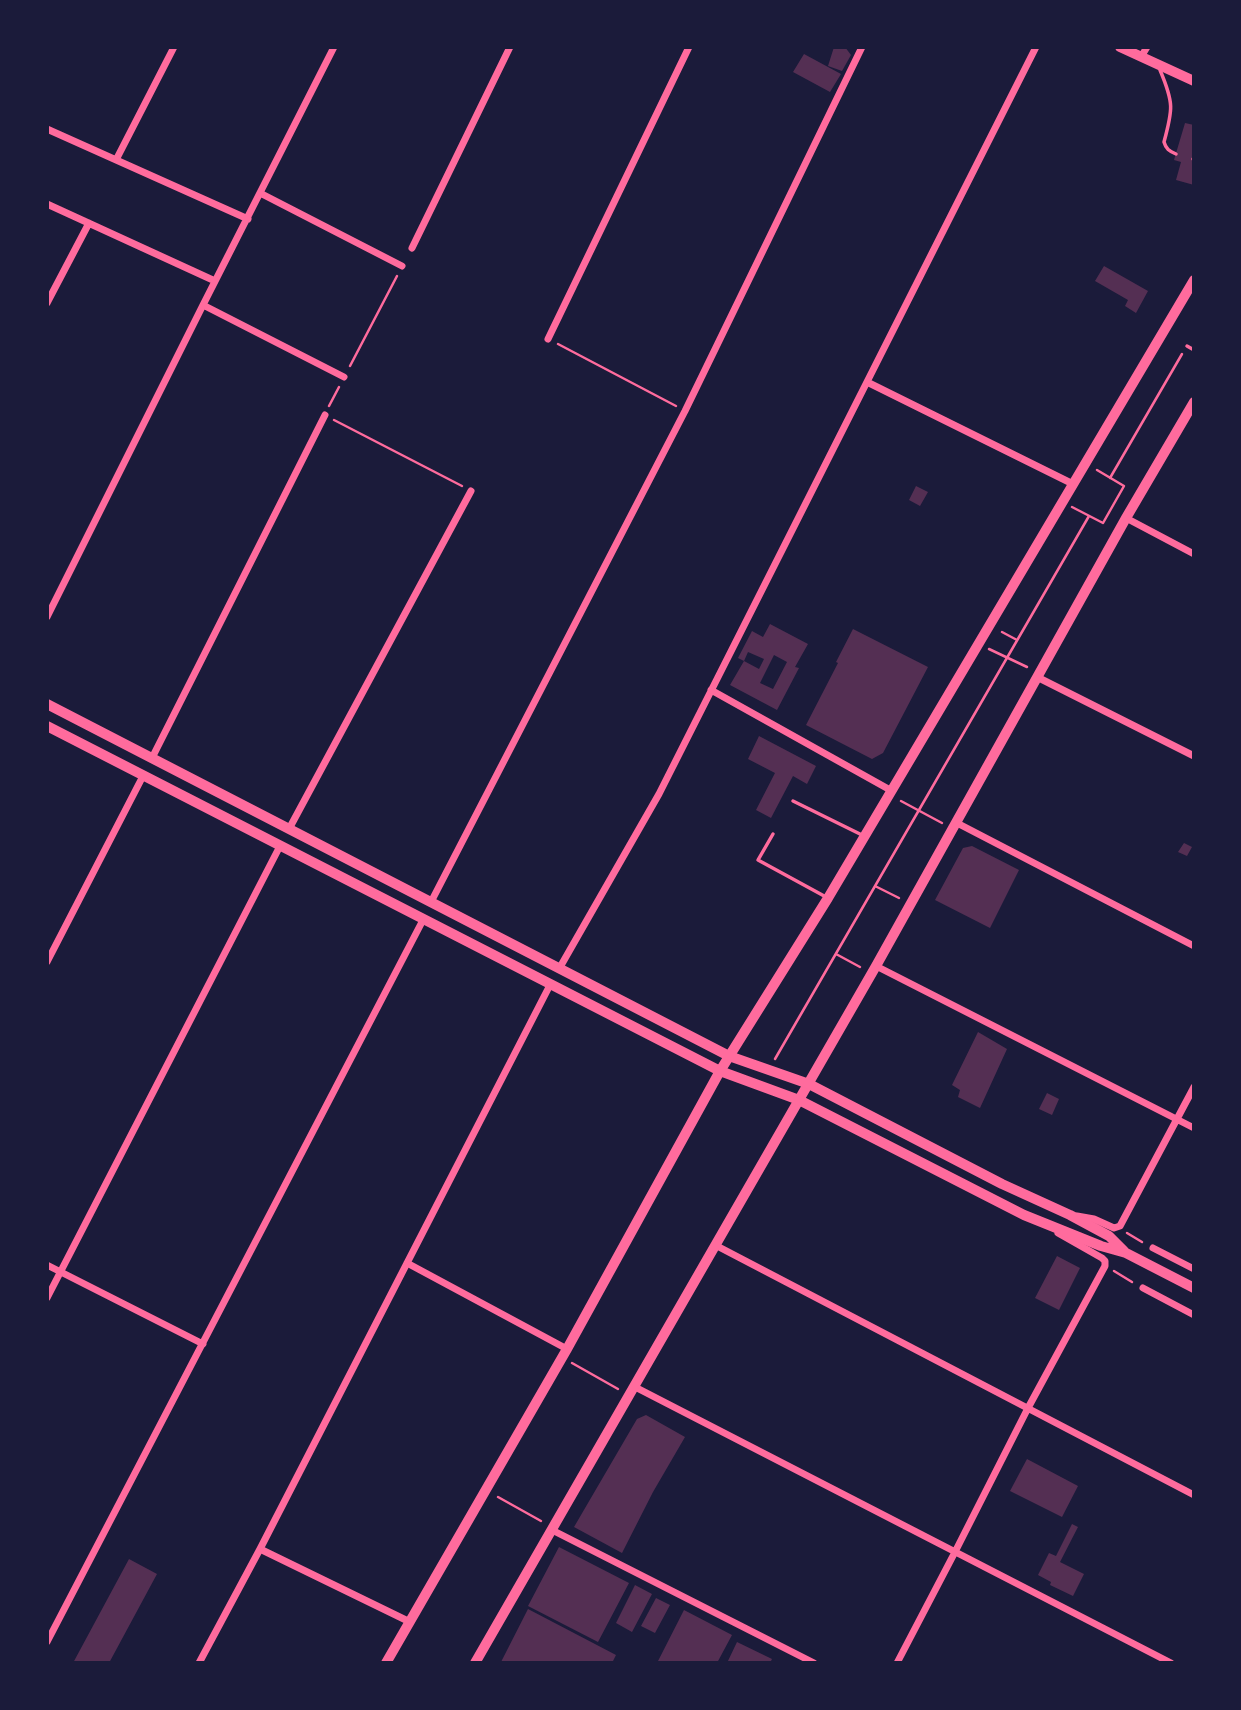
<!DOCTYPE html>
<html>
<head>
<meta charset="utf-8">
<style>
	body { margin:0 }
	#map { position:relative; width:1241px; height:1710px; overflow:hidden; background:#1b1b3a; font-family:"Open Sans",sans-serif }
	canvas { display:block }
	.frame { position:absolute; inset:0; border:49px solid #1b1b3a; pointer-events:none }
</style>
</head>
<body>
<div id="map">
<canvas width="1241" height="1710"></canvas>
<div class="frame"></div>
</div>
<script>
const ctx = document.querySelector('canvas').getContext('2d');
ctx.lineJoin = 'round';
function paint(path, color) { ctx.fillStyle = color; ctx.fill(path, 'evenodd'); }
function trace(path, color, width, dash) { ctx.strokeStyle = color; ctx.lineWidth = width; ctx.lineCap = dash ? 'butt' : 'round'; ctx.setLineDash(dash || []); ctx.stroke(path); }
const building = new Path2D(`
	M834,47h11l6,8 -9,16 -14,-5z
	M804,54l37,20 -11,18 -37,-20z
	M1185,123l9,2 -2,39h2v21l-18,-5 5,-18 -7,-2z
	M1104,266l44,25 -12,22 -11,-7 3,-6 -33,-19z
	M916,486l12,6 -8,14 -11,-6z
	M770,624l38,20 -13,23 4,1 -22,42 -47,-25 14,-24 15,8 5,-10 -16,-7 -4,9 -6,-3 14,-27 11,6zM774,655l13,7 -14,27 -13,-6z
	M853,629l75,38 -45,86 -11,6 -66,-34 32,-62 -2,-1z
	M759,736l57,30 -9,18 -14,-8 -22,42 -15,-8 19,-37 -27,-14z
	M1184,843l8,4 -5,9 -9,-4z
	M972,846l47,24 -29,58 -55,-28 28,-52z
	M978,1032l29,17 -27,59 -22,-11 2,-7 -8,-5z
	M1047,1093l12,6 -7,16 -13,-6z
	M1057,1256l23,12 -21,42 -24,-12z
	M646,1415l39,22 -32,55 -31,61 -48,-26 63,-108z
	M1027,1459l51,27 -16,31 -52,-26z
	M1072,1524l6,3 -18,35 24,12 -11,22 -23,-11 1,-3 -13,-7 11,-22 7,3z
	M559,1547l70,36 -31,59 -70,-36z
	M129,1559l28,15 -48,89h-36z
	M635,1585l17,9 -20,38 -16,-9z
	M656,1598l14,7 -15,28 -14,-7z
	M528,1609l88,46 -4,8 -111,-1z
	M684,1610l48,25 -15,28h-60z
	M737,1642l35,17 -2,4h-43z`);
const path = new Path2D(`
	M558,344l118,62
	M350,366l47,-90
	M329,406l10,-19
	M334,420l128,66
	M1097,470l27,16 -21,37
	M1110,478l72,-124
	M1072,507l31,16
	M1002,632l15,8
	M989,649l38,18
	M901,801l41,22
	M875,886l24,12
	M836,954l24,13
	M775,1059l314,-543
	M1127,1233l15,9
	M1114,1271l18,11
	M572,1363l46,26
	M498,1497l43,24`);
const service = new Path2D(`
	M1160,70c14,33 13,39 4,72 2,7 5,9 12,12
	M1193,159h1
	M1187,346l7,4
	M793,801l69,34
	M773,834l-15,26 68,37`);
const minor = new Path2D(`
	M1141,57l6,-10
	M47,129l201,90
	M116,160l58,-113
	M260,193l142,73
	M47,204l168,77
	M412,248l98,-201
	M47,303l42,-80
	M203,305l141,72
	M548,339l141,-292
	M867,382l206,102
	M1126,518l68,36
	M47,617l156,-312 131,-258
	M1037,677l157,79
	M711,690l181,101
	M152,758l173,-343
	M957,823l237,123
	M289,829l182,-338
	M431,902l254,-491 177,-364
	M47,962l96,-186
	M876,966l318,162
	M559,969l100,-175 377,-747
	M1077,1216l17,3 20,9 6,-2 74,-139
	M717,1246l477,249
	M1153,1248l41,21
	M407,1263l160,86
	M47,1265l156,79
	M1143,1288l51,27
	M47,1298l233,-452
	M635,1387l536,276
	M552,1530l262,133
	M260,1549l150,73
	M47,1642l376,-722
	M199,1663l61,-114 290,-564
	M897,1663l58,-111 73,-144 77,-142v-5l-3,-3 -44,-25`);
const secondary = new Path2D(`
	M386,1663l181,-314 153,-278 108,-173 366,-618
	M475,1663l401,-697 250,-448 68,-116`);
const primary = new Path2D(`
	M1120,47l74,34
	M47,704l682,352 80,28 193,100 68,31 39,21 15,15
	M47,726l673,345 79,29 225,115 77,31 25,7 68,35`);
paint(building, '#542f53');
trace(path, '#ff6b9d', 2.5);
trace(service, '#ff6b9d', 3.5);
trace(minor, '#ff6b9d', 7);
trace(secondary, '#ff6b9d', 10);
trace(primary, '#ff6b9d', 10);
</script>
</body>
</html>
